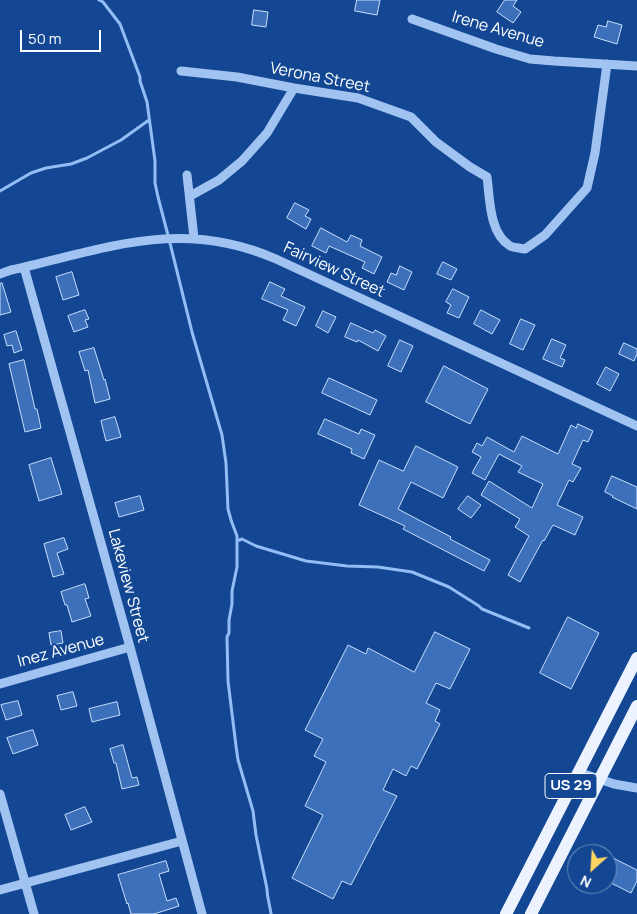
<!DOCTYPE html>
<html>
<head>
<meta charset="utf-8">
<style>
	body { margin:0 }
	#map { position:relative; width:637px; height:914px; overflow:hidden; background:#134793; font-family:Manrope,sans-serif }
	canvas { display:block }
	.north { position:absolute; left:567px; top:844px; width:50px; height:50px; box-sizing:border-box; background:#134793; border:1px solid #7191be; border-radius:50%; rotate:206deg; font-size:14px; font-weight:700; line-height:20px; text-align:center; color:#fff }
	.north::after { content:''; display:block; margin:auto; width:18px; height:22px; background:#ffd662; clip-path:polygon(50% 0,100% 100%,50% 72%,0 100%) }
	.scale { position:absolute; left:20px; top:30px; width:81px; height:22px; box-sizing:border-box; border:2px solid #fff; border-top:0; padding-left:6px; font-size:15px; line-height:18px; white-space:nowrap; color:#fff; -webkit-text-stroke:4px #134793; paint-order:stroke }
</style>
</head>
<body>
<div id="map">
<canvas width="637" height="914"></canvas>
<div class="north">N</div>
<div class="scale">50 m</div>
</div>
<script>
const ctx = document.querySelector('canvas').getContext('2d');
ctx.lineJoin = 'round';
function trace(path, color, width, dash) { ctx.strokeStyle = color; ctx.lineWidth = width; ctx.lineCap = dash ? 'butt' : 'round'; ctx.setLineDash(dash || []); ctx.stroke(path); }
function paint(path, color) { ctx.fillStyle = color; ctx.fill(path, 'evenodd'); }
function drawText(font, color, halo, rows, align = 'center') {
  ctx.font = font + ' Manrope,sans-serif'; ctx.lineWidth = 4; ctx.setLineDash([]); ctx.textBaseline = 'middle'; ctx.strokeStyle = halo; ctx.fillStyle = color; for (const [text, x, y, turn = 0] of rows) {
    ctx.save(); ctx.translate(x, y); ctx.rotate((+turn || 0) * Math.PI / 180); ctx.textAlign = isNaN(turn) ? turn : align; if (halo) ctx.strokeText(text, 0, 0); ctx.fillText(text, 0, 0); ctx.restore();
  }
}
const stream = new Path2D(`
	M99,0l4,2 17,22 20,53v4l7,21 8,59v22l3,14 12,46 22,89 30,103 4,28 2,46 3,11 6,16v31l-5,24v13l-3,16v13l-2,4 1,44 8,65 2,14 15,51 3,24 11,54c0,9 3,16 4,25
	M0,191l31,-18 15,-5 25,-4 16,-6 34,-18 28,-20
	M237,541l5,-2 14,7 50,15 41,5 31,1 34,5 37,15 30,19 3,3 47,19`);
const building = new Path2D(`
	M357,0h23l-3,15 -22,-4z
	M505,0h12l-4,6 8,6 -8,11 -16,-11z
	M254,10l14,2 -2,15 -14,-2z
	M608,21l14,4 -5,19 -23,-7 4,-12 8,2z
	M295,203l14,7 -4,6 6,3 -5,10 -19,-11z
	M321,228l26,14 4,-7 11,5 -2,6 22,11 -8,17 -12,-6 3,-6 -36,-16 -3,7 -14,-7z
	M443,262l14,7 -6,11 -14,-6z
	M400,266l12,6 -8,18 -17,-8 4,-9 5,2z
	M72,272l7,23 -16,5 -7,-23z
	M270,282l15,7 -4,7 24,11 -9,19 -13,-6 5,-10 -26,-11z
	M2,283l9,29 -11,3v-31z
	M453,289l16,8 -10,21 -12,-5 4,-8 -5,-3z
	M85,310l4,9 -4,1 3,7 -14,5 -6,-16z
	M481,310l19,10 -8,14 -18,-10z
	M323,311l13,6 -8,16 -12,-7z
	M521,319l14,6 -12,25 -13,-6z
	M351,323l22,10 2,-3 11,6 -8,15 -20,-11 -1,2 -12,-5z
	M16,331l6,19 -8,3 -2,-8 -5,1 -3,-11z
	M552,339l14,6 -6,13 5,2 -3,7 -19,-8z
	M400,340l13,6 -12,26 -13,-6z
	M624,343l13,6v5l-3,7 -15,-7z
	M94,348l10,32 1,-1 5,20 -15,4 -7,-33 -3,1 -6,-19z
	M24,360l11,49h2l4,19 -16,4 -16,-68z
	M444,366l44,23 -18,35 -44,-22z
	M606,367l13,7 -9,17 -13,-7z
	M329,378l48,22 -7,15 -48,-22z
	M115,417l6,20 -15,4 -5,-20z
	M325,419l34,15 2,-5 14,6 -11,24 -13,-6 1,-4 -34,-15z
	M578,424l15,7 -5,11 -5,-2 -11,24 9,4 -8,14 -4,-2 -12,25 26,12 -8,18 -22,-10 -9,16 -1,-1 -23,42 -12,-7 21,-39 -14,-9 5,-8 -39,-24 8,-14 43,27 11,-24 -25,-12 4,-6 -23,-12 -14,26 -13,-7 9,-16 -9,-5 5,-9 5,3 5,-9 27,15 8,-16 36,18 13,-29 5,3z
	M416,446l42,21 -15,31 -32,-16 -13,27 53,28 -1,2 40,21 -6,11 -81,-42 2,-3 -46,-21 20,-45 24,11z
	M51,458l11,36 -23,7 -10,-36z
	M612,476l25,11v22l-25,-12 1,-1 -8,-4z
	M140,496l4,14 -25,7 -4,-14z
	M468,496l13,9 -10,13 -13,-9z
	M64,538l4,11 -11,4 7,21 -11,3 -9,-33z
	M85,584l4,14 -4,1 6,17 -19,6 -5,-17h-2l-4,-13z
	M568,617l31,16 -28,56 -31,-16z
	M61,631l2,12 -12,2 -2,-12z
	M435,632l35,17 -20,40 -14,-6 -10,20 14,7 -5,11 5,3 -23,45 -6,-3 -5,10 -13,-7 -10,21 14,6 -46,89 -9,-4 -9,18 -41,-21 31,-63 -18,-9 21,-44 -12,-6 9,-17 -18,-9 43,-85 18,9 2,-6 46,24z
	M73,692l4,14 -16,4 -4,-14z
	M18,701l4,14 -16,5 -5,-15z
	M117,702l3,13 -28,7 -3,-13z
	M33,730l5,15 -25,9 -6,-16z
	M123,745l9,33 5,-1 2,8 -17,4 -6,-26h-2l-4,-14z
	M85,807l7,15 -21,8 -6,-15z
	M607,855l30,15v11l-6,12 -24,-12z
	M166,861l3,10 -10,3 8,27 9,-3 3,8 -25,8h-23l-3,-11 -1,1 -9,-29z`);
const minor = new Path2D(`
	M412,19l84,30 34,10 24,2 83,5
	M181,71l56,6 57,11 64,10 53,19 25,25 34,25 17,10c3,22 2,56 23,69 4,2 10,2 15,3l20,-14 42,-47 8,-35 12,-89
	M187,175l7,63
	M190,196l29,-16 23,-19 25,-28 27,-45
	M24,267l106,380 72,267
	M0,274l11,-4c95,-21 169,-53 265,-11l361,167
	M0,684l130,-37
	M578,772l36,12 23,4
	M0,794l34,120
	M0,890l182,-49`);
const major = new Path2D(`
	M506,914l131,-256
	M531,914l106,-208`);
const shields = [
	[571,786,52]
];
const shieldNames = [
	["US 29",571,786]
];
const streetNames = [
	["Irene Avenue",498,30,16],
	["Verona Street",320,78,11],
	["Fairview Street",334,270,25],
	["Lakeview Street",128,586,75],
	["Inez Avenue",61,651,-15]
];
trace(stream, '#93bdf5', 3);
paint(building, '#3c70bb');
trace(building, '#c8defd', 1);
trace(minor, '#a1c3f2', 9);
trace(major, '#ecf3ff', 12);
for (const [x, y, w] of shields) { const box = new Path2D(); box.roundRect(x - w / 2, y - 12.5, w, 25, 4); ctx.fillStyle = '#134793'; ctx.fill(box); trace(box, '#fff', 1); }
drawText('bold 15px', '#fff', null, shieldNames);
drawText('16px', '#fff', '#134793', streetNames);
</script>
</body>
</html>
